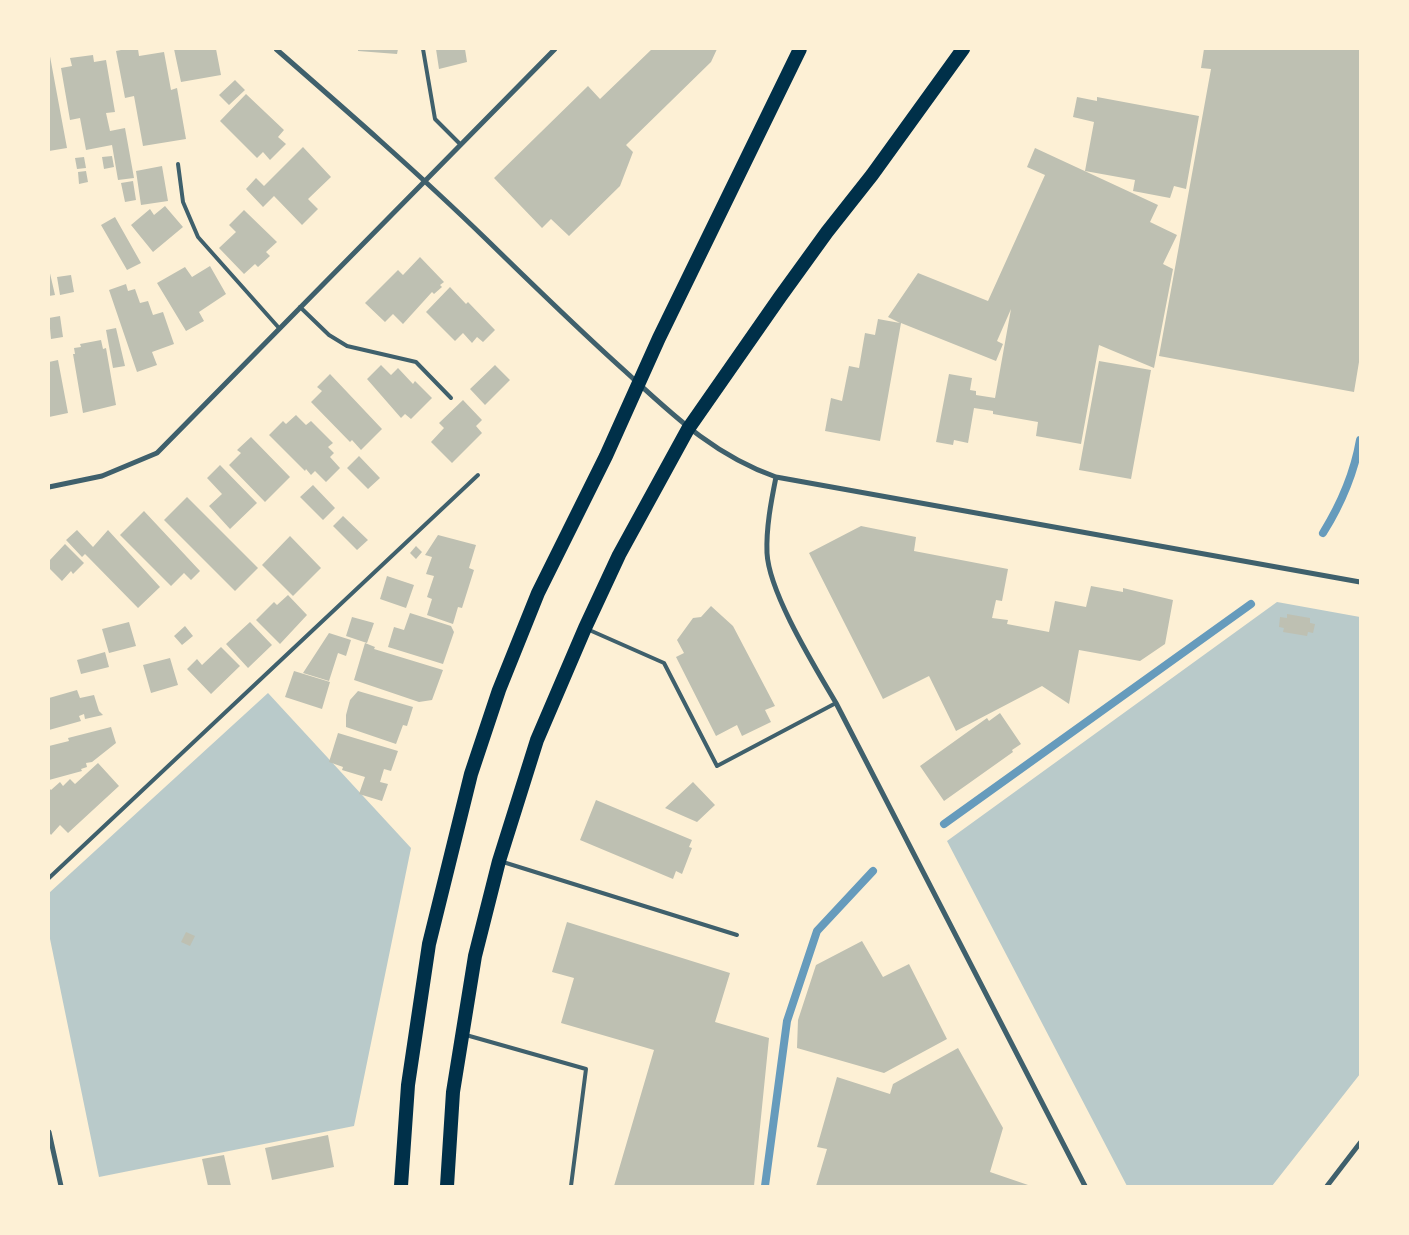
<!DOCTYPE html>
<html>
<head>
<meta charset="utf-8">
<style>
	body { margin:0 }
	#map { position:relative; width:1409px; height:1235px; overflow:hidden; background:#fdf0d5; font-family:Arial,sans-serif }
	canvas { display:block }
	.frame { position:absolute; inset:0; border:50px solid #fdf0d5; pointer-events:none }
</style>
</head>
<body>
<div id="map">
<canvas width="1409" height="1235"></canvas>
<div class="frame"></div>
</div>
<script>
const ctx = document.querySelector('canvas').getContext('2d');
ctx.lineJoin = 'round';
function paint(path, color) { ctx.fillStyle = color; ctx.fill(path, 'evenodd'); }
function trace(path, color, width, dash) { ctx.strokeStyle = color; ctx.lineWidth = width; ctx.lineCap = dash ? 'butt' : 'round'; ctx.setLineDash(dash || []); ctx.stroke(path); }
const green = new Path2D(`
	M1277,602l83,15v457l-88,112h-145l-180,-345z
	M268,693l143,155 -57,278 -255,51 -50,-243v-41z`);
const stream = new Path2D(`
	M1323,533c18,-29 31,-59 37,-93
	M944,824l307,-220
	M765,1186l22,-165 30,-90 56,-60`);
const building = new Path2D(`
	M126,49h12l1,7 25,-4 7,38 6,-2 9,51 -43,7 -9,-50 -9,2 -9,-47z
	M174,49h42l5,26 -40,7z
	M358,49h40l-1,5 -39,-3z
	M436,49h29l2,13 -28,7z
	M652,49h65l-6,13 -85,83 7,7 -13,34 -51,50 -18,-17 -9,9 -48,-50 94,-92 12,13z
	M1204,49h156v307l-6,36 -195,-36 52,-287 -10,-1z
	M49,51l18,97 -18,3z
	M93,55l1,7 12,-2 9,52 -9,1 4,18 15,-3 9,50 -16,2 -6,-35 -26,5 -6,-32 -10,2 -9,-52 11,-2 -2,-8z
	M235,80l10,10 -16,15 -10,-10z
	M246,94l38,36 -6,7 8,7 -16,16 -7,-8 -6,6 -37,-37z
	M1077,97l20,4v-4l102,19 -13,73 -12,-3 -4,12 -37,-7 2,-11 -50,-9 9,-49 -21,-5z
	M303,147l28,30 -23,22 10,10 -16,16 -28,-29 -11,11 -17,-18 10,-11 8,8z
	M1035,148l123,57 -8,17 27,13 -14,29 10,5 -19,99 -55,-23 -18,99 -45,-8 2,-14 -45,-8v-3l-19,-3 -6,35 -14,-3 -1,5 -17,-3 13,-68 23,4 -2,12 6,1v4l19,3 16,-89 -14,32 6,3 -7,17 -95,-38 -21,118 -55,-10 6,-33 11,3 7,-35 10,2 6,-35 10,2 3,-16 22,4 -12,-6 30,-44 70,28 57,-126 -18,-8z
	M112,156l2,11 -10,2 -2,-12z
	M84,157l2,11 -9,1 -2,-11z
	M162,166l6,35 -27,4 -5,-34z
	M86,171l2,11 -9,2 -1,-12z
	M133,181l3,19 -11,2 -4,-19z
	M165,206l18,21 -30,25 -22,-27 19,-16 4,6z
	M244,210l33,32 -11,10 4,4 -12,11 -3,-3 -11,10 -25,-26 17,-16 -7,-7z
	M115,217l26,46 -14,7 -26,-45z
	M420,257l24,25 -4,3 2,2 -8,7 -2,-2 -29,32 -10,-10 -8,8 -20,-19 33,-33 5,5z
	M210,266l16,28 -27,18 5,9 -18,10 -29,-48 28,-16 7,10z
	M49,269l6,26 -6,1z
	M71,275l3,17 -14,3 -3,-18z
	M126,284l2,7 7,-2 5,14 8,-2 5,14 10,-3 11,32 -22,8 5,13 -20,7 -28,-82z
	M450,287l16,17 2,-2 27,28 -12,12 -6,-5 -5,6 -9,-10 -8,8 -29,-29z
	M60,316l3,21 -12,2 -2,-21z
	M116,328l9,38 -12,2 -7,-38z
	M101,340l2,9 3,-1 10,57 -33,8 -10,-59h2l-1,-6 7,-1 -1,-3z
	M58,360l10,53 -19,4v-55z
	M1099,361l52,9 -20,109 -52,-9z
	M381,365l10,10 7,-7 15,16 2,-3 17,17 -21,21 -6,-5 -4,4 -34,-39z
	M495,365l15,15 -25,25 -15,-16z
	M330,374l52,55 -21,21 -9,-10 -2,2 -39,-40 11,-11 -5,-4z
	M463,400l19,20 -6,6 6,7 -30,30 -21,-21 13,-14 -5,-5z
	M296,415l10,10 5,-4 22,22 -5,4 6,6 -4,4 10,11 -14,14 -11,-11 -4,4 -5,-6 -1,2 -36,-36 14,-14 3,3z
	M251,437l39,40 -25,25 -36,-37 12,-12 -4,-3z
	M359,456l21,22 -12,11 -21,-21z
	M220,465l37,38 -27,26 -21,-23 13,-12 -15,-16z
	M313,485l22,23 -12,12 -23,-23z
	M187,497l71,71 -23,23 -71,-71z
	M144,511l56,60 -9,9 -7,-7 -13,13 -51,-51z
	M343,516l25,24 -11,10 -24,-24z
	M861,526l55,11 -2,14 94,18 -6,32 -6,-1 -4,18 16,2 -1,4 42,8 6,-31 31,6 5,-21 32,6v-4l50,12 -8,44 -25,17 -61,-11 -10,54 -27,-18 -86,45 -27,-55 -46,23 -74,-146z
	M77,530l16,17 15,-17 52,57 -22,21 -49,-50 -4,-4 -3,3 -16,-17z
	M438,535l38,10 -7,23 5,2 -12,38 -4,-1 -5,17 -26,-9 5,-16 -5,-2 7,-21 -8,-2 6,-17 -7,-2z
	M290,536l31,32 -28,28 -31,-31z
	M65,544l19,19 -11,11 -2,-3 -9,10 -13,-13v-7z
	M416,546l6,6 -6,7 -6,-6z
	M387,576l27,9 -8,23 -26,-9z
	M288,595l19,20 -27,29 -24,-24 18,-18 3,3z
	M711,606l22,20 42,80 -10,4 6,12 -29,14 -5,-11 -21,11 -40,-79 8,-4 -7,-13 16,-22 8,-1z
	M410,613l41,13 3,6 -11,32 -55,-17 6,-20 10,3z
	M1287,614l23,4v5l5,1 -2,9 -5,-1 -1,4 -24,-4 1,-4 -5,-1 1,-10 7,1z
	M352,617l22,6 -7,20 -21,-7z
	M129,622l7,24 -27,7 -7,-24z
	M250,622l22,23 -24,23 -22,-24z
	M185,626l8,10 -11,9 -8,-9z
	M329,633l22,7 -5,16 -8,-3 -9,28 -26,-8z
	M365,643l10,4 -1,2 69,21 -11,30 -13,2 -65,-22z
	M221,647l19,19 -29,28 -24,-25 10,-10 5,6z
	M105,652l4,15 -28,7 -4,-14z
	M170,658l8,27 -27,8 -8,-28z
	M294,671l36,11 -8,27 -37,-12z
	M77,690l3,8 14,-3 5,16 4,4 -18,4 -1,-5 -5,2 2,5 -32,9v-32z
	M358,691l55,16 -6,19 -4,-1 -7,19 -50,-17v-12l4,-15z
	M1000,713l21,31 -9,6 1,2 -69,49 -24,-35 67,-48 2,3z
	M111,727l5,16 -24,19 -6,1 1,4 -6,2 1,2 -33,9v-34l20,-5 -1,-3z
	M338,733l60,18 -7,20 -7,-2 -4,13 8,2 -6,17 -23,-7 6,-17 -23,-7 1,-3 -14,-5z
	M98,763l21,23 -51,47 -8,-8 -9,10 -2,-3v-44l2,2 9,-8 3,4 7,-7 5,5z
	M693,782l22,23 -18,17 -32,-14z
	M596,800l96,40 -3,7 3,1 -10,26 -6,-3 -3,8 -93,-39z
	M567,922l163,51 -15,49 54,16 -15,148h-140l40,-136 -93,-27 13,-45 -22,-6z
	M186,932l9,4 -5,10 -9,-4z
	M862,941l21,36 26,-13 38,75 -63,34 -87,-25 1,-28 18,-55z
	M958,1048l45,80 -13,44 41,14h-215l11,-37 -10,-2 20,-70 53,17 3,-10z
	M328,1135l6,32 -62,13 -7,-32z
	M224,1155l7,31h-23l-6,-27z`);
const service = new Path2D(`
	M423,49l12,70 25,25
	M178,164l5,38 15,35 81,91
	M300,307l29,28 18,11 69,16 35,36
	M587,629l77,34 53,103 119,-63
	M503,862l234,73
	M49,878l429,-403
	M466,1035l120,34 -15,117`);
const minor = new Path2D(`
	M276,49c71,62 142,124 210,190 46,45 92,90 140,133 48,44 88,83 150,105l584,105
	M776,477c-5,25 -10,51 -9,76 2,40 48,114 69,150l249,483
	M49,487l53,-11 55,-23 398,-404
	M49,1132l12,54
	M1327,1186l33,-43`);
const trunk = new Path2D(`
	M401,1186l7,-101 21,-141 42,-170 28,-84 39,-97 68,-137 53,-118 141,-289
	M447,1186l6,-94 22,-136 24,-95 38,-121 48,-112 34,-73 69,-126 92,-132 47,-65 45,-57 91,-126`);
paint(green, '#b9caca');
trace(stream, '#669bbc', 8);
paint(building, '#bec0b2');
trace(service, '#3f606c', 4);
trace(minor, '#3f606c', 5);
trace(trunk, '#003049', 14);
</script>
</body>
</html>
